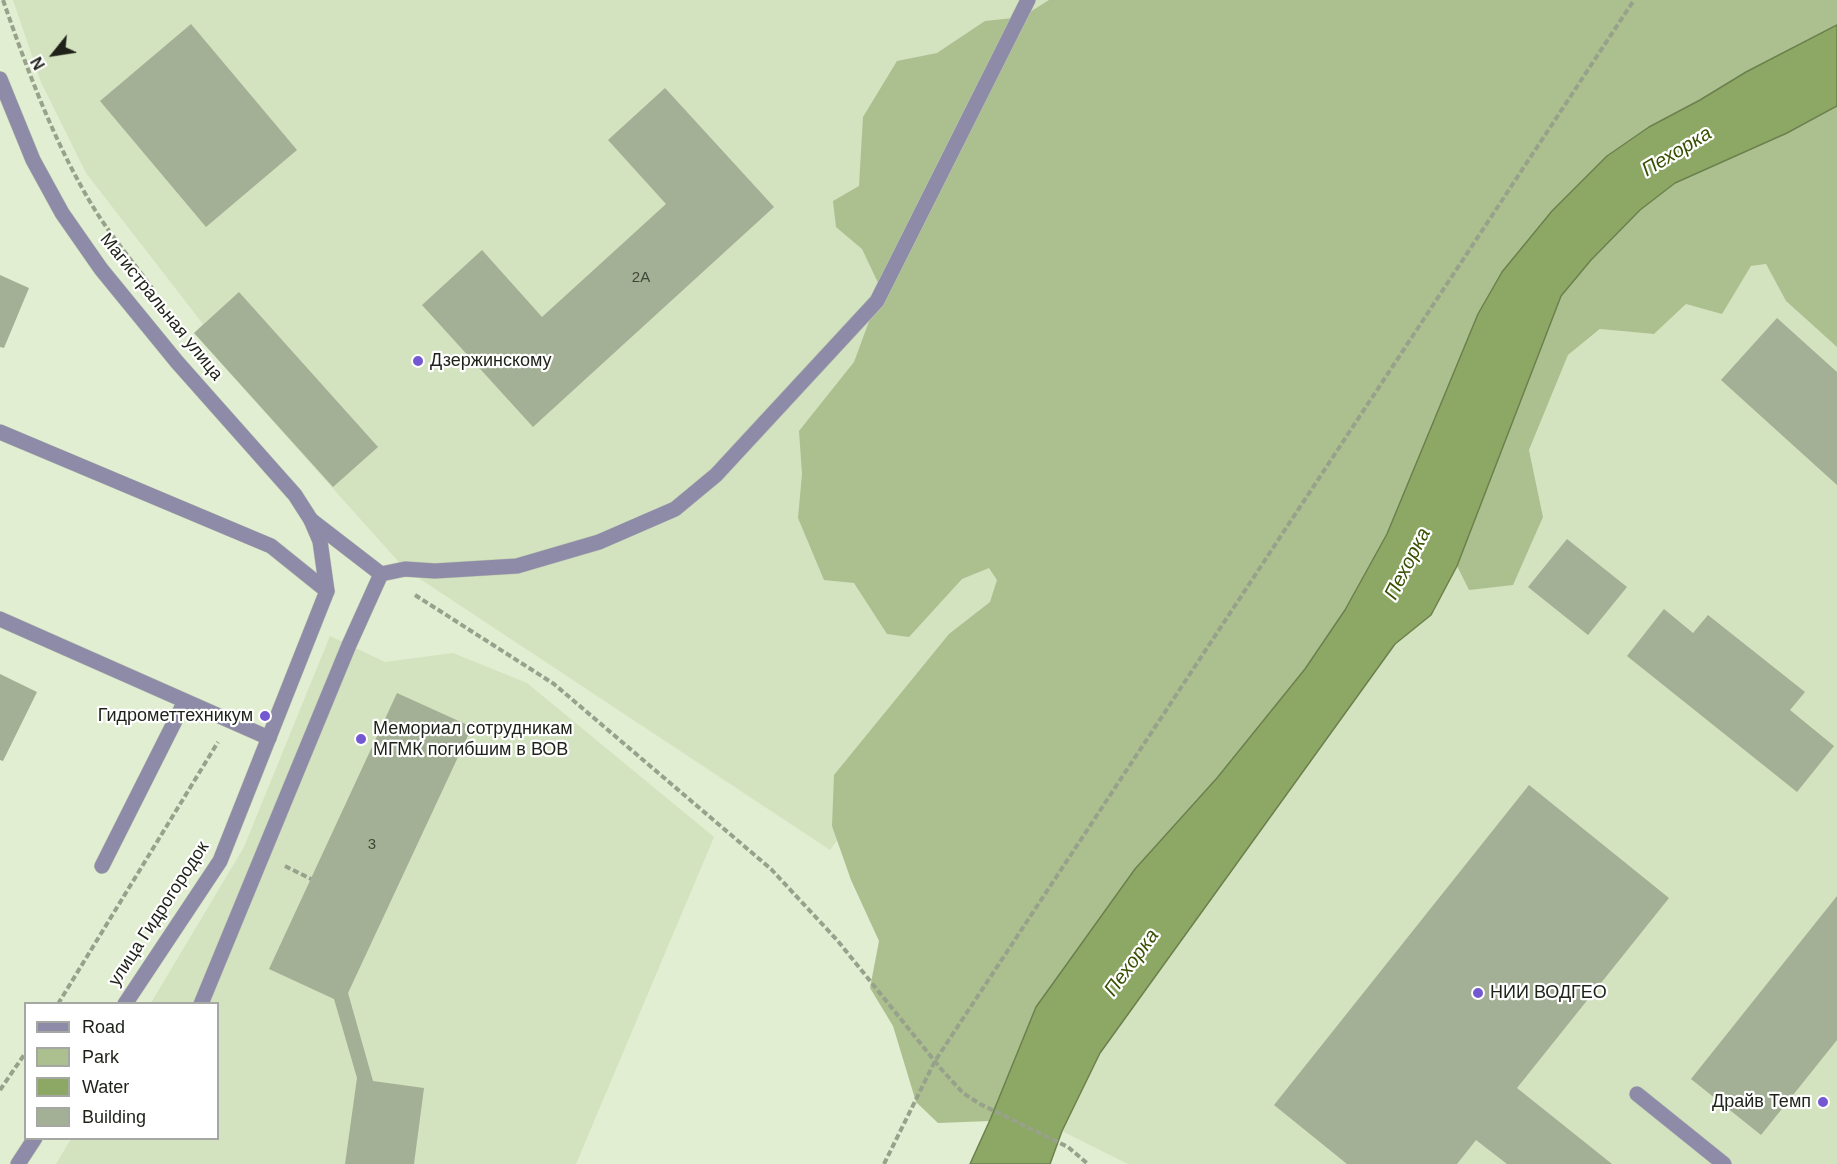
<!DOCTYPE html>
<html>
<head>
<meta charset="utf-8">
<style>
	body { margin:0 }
	#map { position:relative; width:1837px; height:1164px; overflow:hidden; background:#e1eed1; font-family:Helvetica,sans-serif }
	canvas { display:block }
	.legend { position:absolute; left:24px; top:1002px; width:195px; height:138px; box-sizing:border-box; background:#fff; border:2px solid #a5a7a3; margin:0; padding:8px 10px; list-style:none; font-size:18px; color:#1e2218 }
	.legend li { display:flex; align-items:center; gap:12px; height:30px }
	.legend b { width:30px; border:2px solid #a5a7a3 }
	.north { position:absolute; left:24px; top:24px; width:60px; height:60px; -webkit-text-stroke:4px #fff; paint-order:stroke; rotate:240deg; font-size:16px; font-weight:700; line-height:24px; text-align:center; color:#1e2218 }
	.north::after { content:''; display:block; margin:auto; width:21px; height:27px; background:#1e2218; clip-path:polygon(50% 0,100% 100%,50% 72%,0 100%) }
</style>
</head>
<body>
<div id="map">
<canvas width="1837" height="1164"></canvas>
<ul class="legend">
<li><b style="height:8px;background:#8e8ba9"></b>Road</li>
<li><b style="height:16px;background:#abc08e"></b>Park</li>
<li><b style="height:16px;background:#8da865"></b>Water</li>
<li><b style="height:16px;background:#a4b095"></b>Building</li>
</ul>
<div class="north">N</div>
</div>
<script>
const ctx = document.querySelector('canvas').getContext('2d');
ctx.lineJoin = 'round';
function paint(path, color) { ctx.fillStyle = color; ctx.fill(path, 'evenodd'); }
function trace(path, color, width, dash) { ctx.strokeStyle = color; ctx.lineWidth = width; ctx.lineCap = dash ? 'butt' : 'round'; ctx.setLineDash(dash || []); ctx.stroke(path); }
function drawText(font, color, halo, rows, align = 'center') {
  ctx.font = font + ' Helvetica,sans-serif'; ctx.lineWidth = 4.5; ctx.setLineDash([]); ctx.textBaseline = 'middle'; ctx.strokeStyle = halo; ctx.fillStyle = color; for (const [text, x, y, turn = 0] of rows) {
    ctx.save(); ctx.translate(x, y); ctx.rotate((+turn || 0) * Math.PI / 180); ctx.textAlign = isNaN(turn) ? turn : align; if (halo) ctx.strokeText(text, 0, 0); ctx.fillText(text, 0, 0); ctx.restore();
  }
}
const built = new Path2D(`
	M13,0h1412l-61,125 -534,725 -425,-281 -211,-236 9,-9 -117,-151 -45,-91z
	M1766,264l20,37 51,46v817h-709l-66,-33 38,-78 295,-409 36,-29 26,-49 12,24 74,-73 -14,-67 39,-95 33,-26 53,5 32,-30 36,9 29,-47z
	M330,636l55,26 68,-9 74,30 187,154 -138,327h-520l15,-25 147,-1v-134l-67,-1 93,-156z`);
const green = new Path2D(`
	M1049,0h788v25l-91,47 -46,28 -51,27 -42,29 -55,55 -50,61 -24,42 -91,220 -42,76 -40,59 -88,109 -82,91 -99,138 -46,114 -52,2 -22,-21 -23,-76 -23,-38 9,-47 -28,-61 -19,-54 2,-51 115,-141 41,-32 7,-22 -8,-12 -27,11 -53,58 -22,-3 -33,-51 -30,-3 -26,-62 4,-44 -3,-43 55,-69 27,-73 -19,-40 -26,-22 -3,-26 26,-15 4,-69 34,-56 40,-8 48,-32 37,-4z
	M1837,106v241l-51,-46 -20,-37 -15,2 -29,48 -36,-10 -32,30 -54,-5 -32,26 -39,95 14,67 -30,68 -44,5 -12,-24 104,-270 30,-36 49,-50 35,-27 112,-50z`);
const water = new Path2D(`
	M1837,25v81l-50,27 -112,50 -35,27 -49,50 -30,36 -104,270 -26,49 -36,29 -295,409 -38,78 -12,33h-80l20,-44 46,-113 99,-138 82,-91 88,-109 40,-59 42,-76 91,-220 24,-42 50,-61 55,-55 42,-29 51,-27 46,-28z`);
const building = new Path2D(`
	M191,24l106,126 -91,77 -106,-126z
	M665,88l109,119 -241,220 -111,-122 60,-55 60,67 124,-113 -58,-64z
	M0,275l29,13 -25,60 -4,-1z
	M239,292l139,155 -45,40 -139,-154z
	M1777,318l60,54v113l-116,-105z
	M1567,539l60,48 -39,48 -60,-48z
	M1664,609l29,24 15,-18 97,77 -15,18 44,36 -37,46 -170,-136z
	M0,674l37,18 -34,69 -3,-1z
	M397,693l75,34 -124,266 25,88 51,7 -10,76h-69l12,-86 -23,-79 -65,-30z
	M1529,785l140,113 -152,190 95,76h-105l-31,-24 -19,24h-110l-73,-59z
	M1837,896v144l-76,95 -70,-56z`);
const path = new Path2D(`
	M3,0c25,72 52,145 92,210 17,27 38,52 57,78
	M415,595l139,89 217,185 66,71 105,130 21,23 17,11 88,43 20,17
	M285,866l26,13
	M58,1004l160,-262
	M0,1090l26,-38
	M884,1164l51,-103 699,-1061`);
const service = new Path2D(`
	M0,432l271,114 56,45
	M311,520l70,54 24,-5 30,2 82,-5 82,-24 76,-33 41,-34 161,-174 151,-301
	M0,619l269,119
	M102,866l83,-165
	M201,1004l148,-359 32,-71
	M1637,1094l87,70`);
const minor = new Path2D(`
	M0,79l33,81 29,53 39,56 76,93 118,133 16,25 9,21 7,50 -107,270 -95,143
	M18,1164l17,-26`);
const markers = [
	[418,361,6,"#7458d2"],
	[265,716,6,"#7458d2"],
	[361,739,6,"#7458d2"],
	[1478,993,6,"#7458d2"],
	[1823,1102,6,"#7458d2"]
];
const numberNames = [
	["2А",641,278],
	["3",372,845]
];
const streetNames = [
	["Магистральная улица",161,307,51],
	["улица Гидрогородок",159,914,-57]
];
const poiNames = [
	["Дзержинскому",430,361],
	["Гидрометтехникум",253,716,"right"],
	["Мемориал сотрудникам",373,729],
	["МГМК погибшим в ВОВ",373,750],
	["НИИ ВОДГЕО",1490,993],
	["Драйв Темп",1811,1102,"right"]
];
const waterNames = [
	["Пехорка",1677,152,-31],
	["Пехорка",1408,564,-63],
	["Пехорка",1132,963,-54]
];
paint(built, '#d3e2bf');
paint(green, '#abc08e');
paint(water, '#8da865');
trace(water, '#6c804e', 1.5);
paint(building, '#a4b095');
trace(service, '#bec9b0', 16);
trace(minor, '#bec9b0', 16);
trace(path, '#97a18b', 4, [6, 3]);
trace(service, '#8e8ba9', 15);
trace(minor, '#8e8ba9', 15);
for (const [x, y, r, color] of markers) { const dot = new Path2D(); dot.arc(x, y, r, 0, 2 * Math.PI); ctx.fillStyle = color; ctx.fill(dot); trace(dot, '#fff', 2); }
drawText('15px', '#404637', null, numberNames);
drawText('18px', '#1e2218', '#fff', streetNames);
drawText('18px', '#1e2218', '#fff', poiNames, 'left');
drawText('italic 20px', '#395102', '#fff', waterNames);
</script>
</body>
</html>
